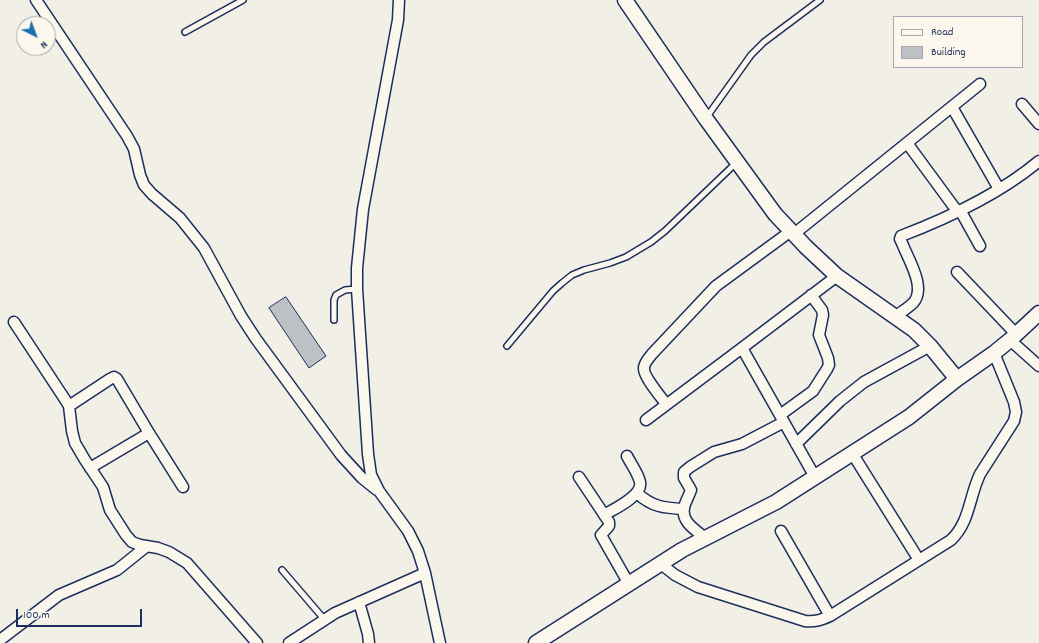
<!DOCTYPE html>
<html>
<head>
<meta charset="utf-8">
<style>
	body { margin:0 }
	#map { position:relative; width:1039px; height:643px; overflow:hidden; background:#f2efe6; font-family:Dekko,sans-serif }
	canvas { display:block }
	.legend { position:absolute; left:893px; top:16px; width:130px; height:52px; box-sizing:border-box; background:#fbf7ec; border:1px solid #a1a7b3; margin:0; padding:5px 7px; list-style:none; font-size:12px; color:#1b2f5e }
	.legend li { display:flex; align-items:center; gap:8px; height:20px }
	.legend b { width:20px; border:1px solid #a1a7b3 }
	.north { position:absolute; left:16px; top:16px; width:40px; height:40px; box-sizing:border-box; background:#fbf7ec; border:1px solid #a1a7b3; border-radius:50%; rotate:138deg; font-size:11px; font-weight:700; line-height:16px; text-align:center; color:#1b2f5e }
	.north::after { content:''; display:block; margin:auto; width:14px; height:18px; background:#1f6fb2; clip-path:polygon(50% 0,100% 100%,50% 72%,0 100%) }
	.scale { position:absolute; left:16px; top:609px; width:126px; height:18px; box-sizing:border-box; border:2px solid #1b2f5e; border-top:0; padding-left:5px; font-size:12px; line-height:14px; white-space:nowrap; color:#1b2f5e; -webkit-text-stroke:3px #fbf7ec; paint-order:stroke }
</style>
</head>
<body>
<div id="map">
<canvas width="1039" height="643"></canvas>
<ul class="legend">
<li><b style="height:5px;background:#fbf7ec"></b>Road</li>
<li><b style="height:11px;background:#bdc0c4"></b>Building</li>
</ul>
<div class="north">N</div>
<div class="scale">100 m</div>
</div>
<script>
const ctx = document.querySelector('canvas').getContext('2d');
ctx.lineJoin = 'round';
function paint(path, color) { ctx.fillStyle = color; ctx.fill(path, 'evenodd'); }
function trace(path, color, width, dash) { ctx.strokeStyle = color; ctx.lineWidth = width; ctx.lineCap = dash ? 'butt' : 'round'; ctx.setLineDash(dash || []); ctx.stroke(path); }
const building = new Path2D(`
	M286,297l40,59 -17,12 -40,-60z`);
const lane = new Path2D(`
	M185,32l58,-32
	M706,118l45,-63 13,-13 56,-42
	M334,320v-20l2,-5 9,-5 12,-1
	M507,346l46,-55 9,-8 10,-8 12,-5 26,-7 16,-6 25,-15 14,-11 71,-68
	M282,570l42,49`);
const street = new Path2D(`
	M36,0l91,136 7,13 6,26 4,10 8,9 28,24 24,30 37,68 15,23 85,116 21,23 15,12
	M399,0l-1,20 -35,189 -6,59v21l11,165 3,21 8,16 29,40 10,20 7,22 15,70
	M1022,104l17,20
	M952,107l47,82
	M907,143l50,68
	M960,210l20,36
	M794,234l186,-150
	M957,272l59,62
	M895,317c6,-5 13,-9 18,-14 14,-15 -5,-44 -11,-60l-2,-4 1,-3c47,-18 100,-43 138,-75
	M14,322l52,79 3,5 3,25 3,12 10,17 18,27 7,23 16,25 6,7 8,3 18,3 11,4 18,11 70,80
	M1010,340l29,26
	M742,348l73,129
	M666,404c-5,-7 -23,-28 -22,-36 0,-5 5,-10 8,-14l64,-68 75,-55
	M69,406l41,-27 4,-2 3,2 32,54 34,54
	M780,415l33,-24 14,-22 2,-4 -1,-7 -9,-23 4,-20 -1,-5 -11,-15
	M646,420l96,-72 95,-72
	M796,444l44,-43 24,-19 66,-36
	M852,453l67,107
	M90,468l59,-35
	M579,477l30,45v4l-8,9 28,49
	M637,493c15,14 27,15 47,16
	M604,515c10,-6 39,-19 36,-33 -2,-9 -9,-18 -13,-26
	M781,531l49,85
	M705,538c-9,-8 -24,-16 -21,-30 1,-6 5,-12 7,-18l-7,-12v-6l6,-5 24,-15 28,-8 42,-22
	M661,564l14,11 23,12 107,34c10,1 16,-1 25,-5l121,-76c19,-18 18,-43 29,-66l34,-53 2,-9 -2,-10 -20,-49
	M359,602l9,32 1,9
	M0,640l59,-45 58,-25 30,-24
	M289,643l46,-30 90,-40`);
const secondary = new Path2D(`
	M625,0l81,119 69,95 31,33 31,29 77,54 16,16 27,33
	M536,643l146,-93 94,-48 133,-85 48,-38 37,-26 16,-13 29,-27`);
paint(building, '#bdc0c4');
trace(building, '#1b2f5e', 1);
trace(lane, '#1b2f5e', 8);
trace(street, '#1b2f5e', 13);
trace(secondary, '#1b2f5e', 17);
trace(lane, '#fbf7ec', 5);
trace(street, '#fbf7ec', 10);
trace(secondary, '#fbf7ec', 14);
</script>
</body>
</html>
